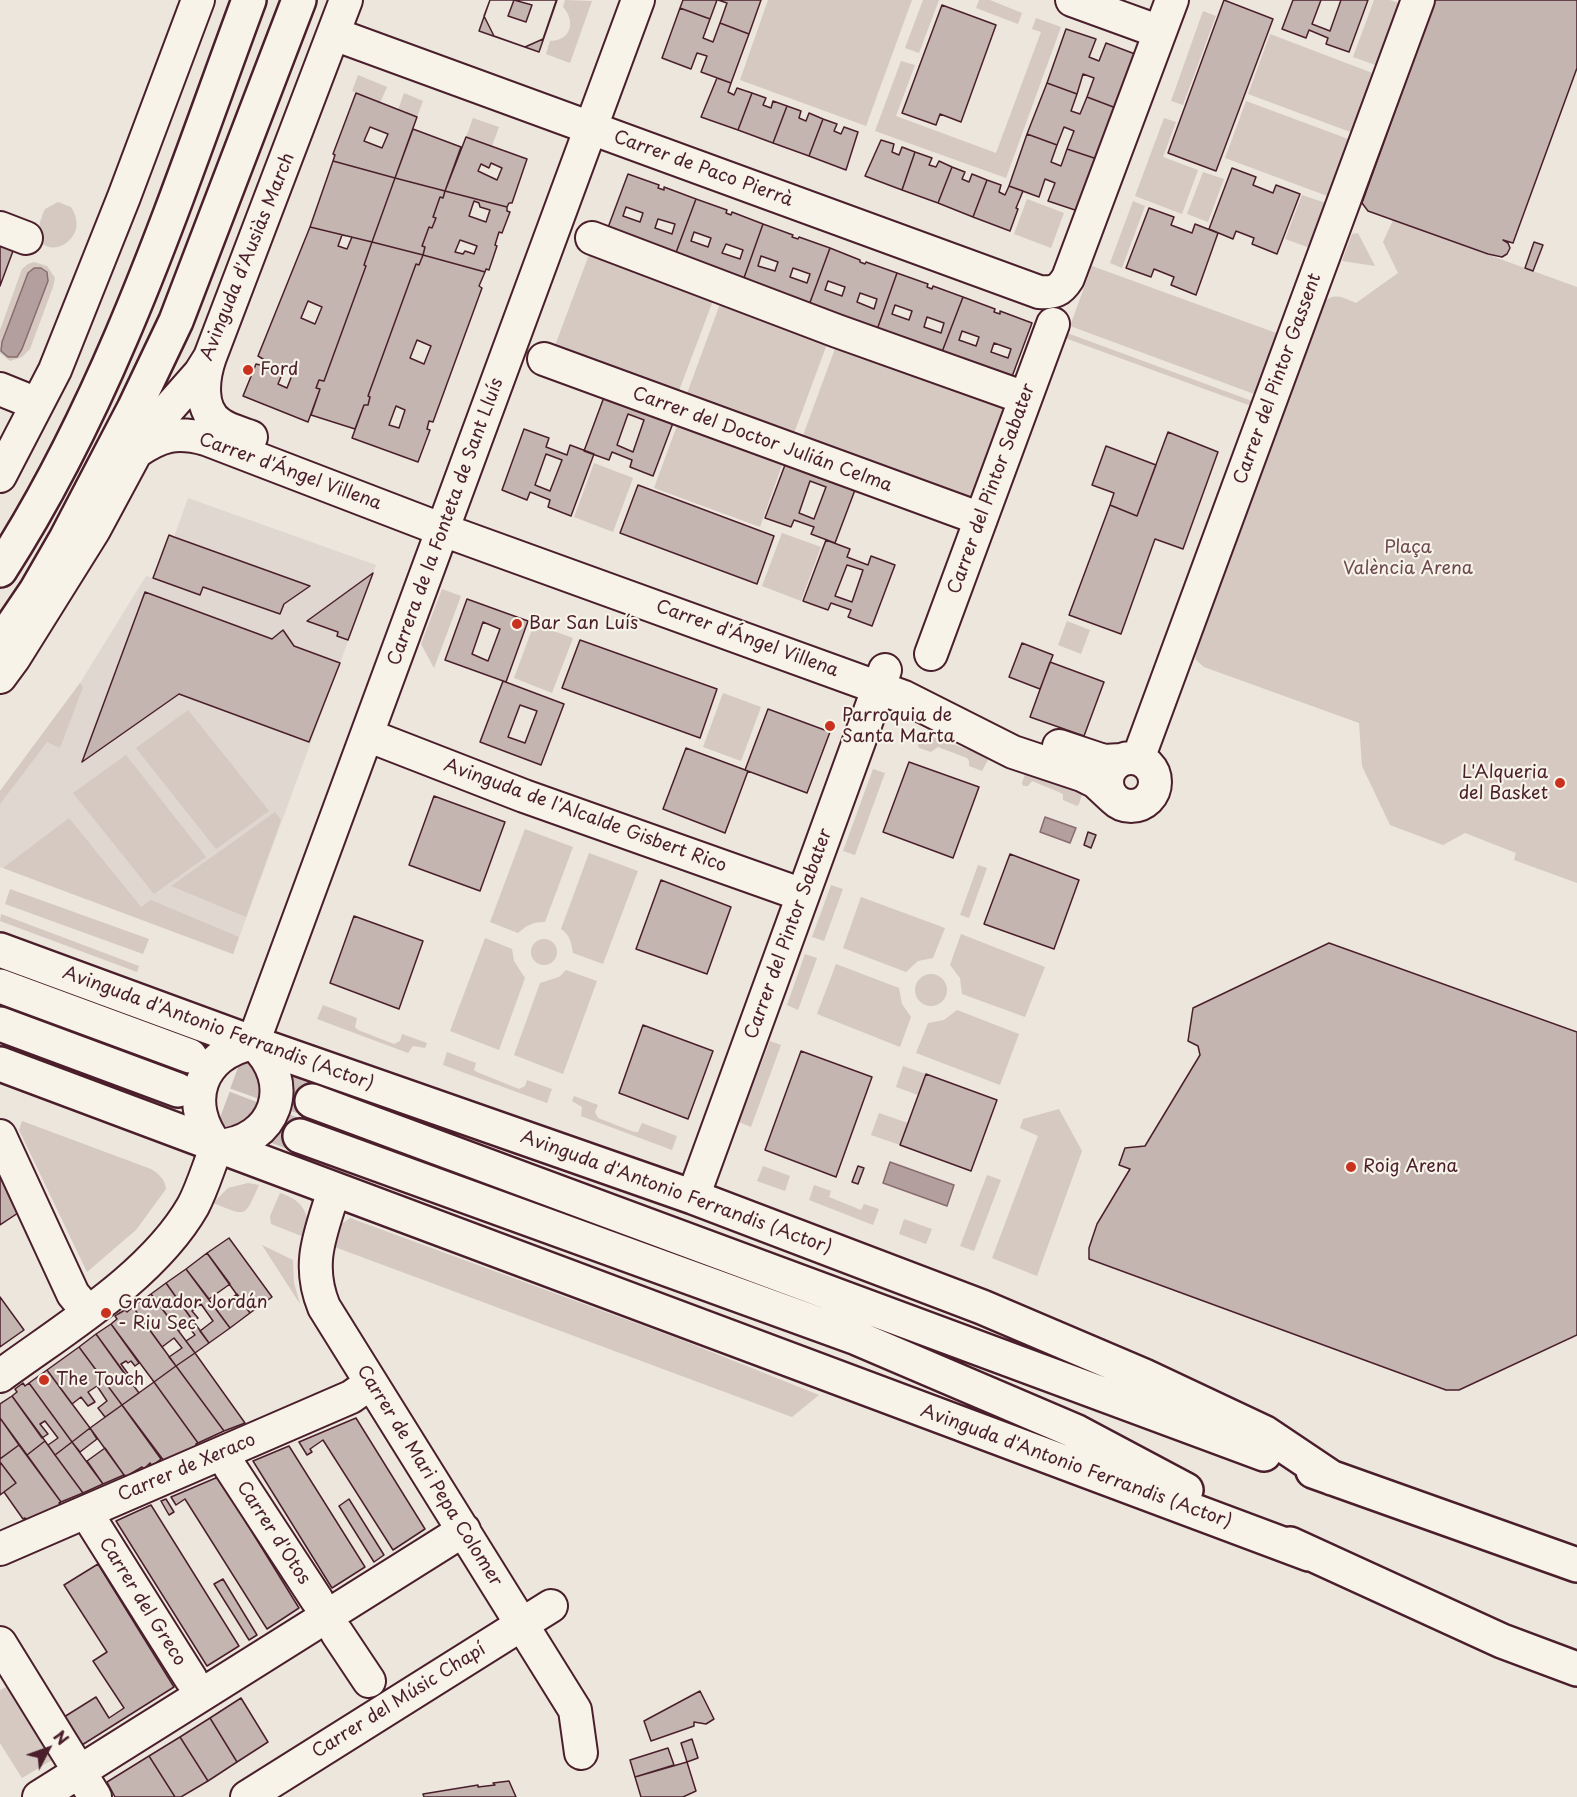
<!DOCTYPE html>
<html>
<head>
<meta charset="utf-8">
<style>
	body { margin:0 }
	#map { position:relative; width:1577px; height:1797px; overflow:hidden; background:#ece6dd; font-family:"Playpen Sans",sans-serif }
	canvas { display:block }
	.north { position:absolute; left:18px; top:1719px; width:60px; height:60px; -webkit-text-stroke:4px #f7f3e8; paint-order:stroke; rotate:49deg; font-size:16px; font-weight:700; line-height:24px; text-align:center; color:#4a1f2b }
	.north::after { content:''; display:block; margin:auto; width:21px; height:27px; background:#4a1f2b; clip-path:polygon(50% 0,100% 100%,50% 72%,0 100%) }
</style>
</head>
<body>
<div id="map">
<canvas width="1577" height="1797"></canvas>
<div class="north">N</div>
</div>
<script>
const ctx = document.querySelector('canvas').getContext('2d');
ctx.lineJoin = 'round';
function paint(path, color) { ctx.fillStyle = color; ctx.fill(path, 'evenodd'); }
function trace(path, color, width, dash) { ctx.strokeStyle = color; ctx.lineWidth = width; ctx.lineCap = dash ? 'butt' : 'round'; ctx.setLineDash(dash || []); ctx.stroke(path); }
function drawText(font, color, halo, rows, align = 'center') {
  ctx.font = font + ' "Playpen Sans",sans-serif'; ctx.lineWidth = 4.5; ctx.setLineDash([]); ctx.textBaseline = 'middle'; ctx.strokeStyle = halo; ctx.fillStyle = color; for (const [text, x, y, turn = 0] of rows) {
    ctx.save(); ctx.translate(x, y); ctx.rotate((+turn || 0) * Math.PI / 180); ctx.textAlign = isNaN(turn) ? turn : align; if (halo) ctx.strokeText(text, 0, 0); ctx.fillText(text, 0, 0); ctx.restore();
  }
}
const built = new Path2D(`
	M188,498l188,67 -143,389 -233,-87v-76l80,-108 66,-107 7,2 16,-43 5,2z`);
const green = new Path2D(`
	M565,0l27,1 -22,62 -24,-9 4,-13c21,0 26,-20 13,-34z
	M768,0h144l-46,126 -126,-46z
	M923,0h16l-20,53 -14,-5z
	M979,0h11l32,13 -4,11 -42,-16z
	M1374,0h16l11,4 -23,62 -25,-9z
	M1203,11l13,5 -33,89 -12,-4z
	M1036,18l25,9 -55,151 -131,-47 26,-70 14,4 -19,51 100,37 45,-121 -9,-3z
	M1270,34l105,40 -22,59 -105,-39z
	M358,75l29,12 -7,16 -28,-12z
	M404,93l19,8 -6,16 -19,-7z
	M1246,101l105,39 -21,57 -105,-39z
	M473,118l26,9 -7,19 -26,-9z
	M1164,118l12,4 -13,35 35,13 -16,44 -47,-18z
	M1203,172l21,7 -16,43 -21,-8z
	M1302,195l24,8 -16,45 -25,-9z
	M1027,199l37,14 -13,35 -37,-14z
	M1133,201l12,5 -23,62 -12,-5z
	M58,202l13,5c27,42 -55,64 -26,2z
	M1393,220l184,67v596l-63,-23 2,-7 -51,-20 -22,12 -53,-20 -28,-59 -3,-43 -155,-56 -8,-7 -1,-7 129,-351c11,-10 19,-4 32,1l42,-30 -15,-31z
	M1358,233l17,33 -33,-5 10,-27z
	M593,244l124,46 -43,114 -124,-45z
	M34,262l13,4 8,12 -2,9 -23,62 -8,8 -12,4 -10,-8v-23l22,-61 6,-5z
	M1092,266l187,68 -22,61 -187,-69z
	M724,293l107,40 -42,114 -107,-40z
	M1059,330l193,71 -1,5 -186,-68 -44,121 -8,-3z
	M840,335l173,63 -42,114 -173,-63z
	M681,415l105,39 -26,73 -106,-39z
	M594,463l39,15 -20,54 -39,-15z
	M782,533l39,14 -20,54 -39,-15z
	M442,589l19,7 -27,72 -13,-24z
	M1067,621l23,9 -9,24 -23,-9z
	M534,624l39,14 -21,55 -38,-15z
	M80,683l3,4 -23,61 -13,-6 -47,62v-13z
	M723,693l38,14 -20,54 -38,-14z
	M188,710l81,101 -53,38 -80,-101z
	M924,734l62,22 2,4 -6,11 -13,-5v-5l-2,-3 -29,-11 -7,5 -12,-4 -1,-3 3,-9z
	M126,755l80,102 -52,37 -81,-101z
	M873,769l12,4 -30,82 -12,-4z
	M1028,772l52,19 2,4 -3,9 -2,2 -14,-6v-5l-2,-2 -29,-12 -4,5h-5l-1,-3 3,-9z
	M275,812l6,8 -35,97 -75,-31z
	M69,818l72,89 10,-7 88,37 -6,17 -230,-86z
	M525,829l48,18 -28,75c-12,0 -18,3 -27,11l-28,-11z
	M589,853l49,18 -35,93 -30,-11c-2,-11 -3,-18 -12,-24z
	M978,865l9,3 -18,50 -9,-3z
	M831,885l12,4 -19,52 -12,-4z
	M10,889l139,50 -6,15 -138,-50z
	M861,897l84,31 -12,30 -15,3 -12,11 -63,-24z
	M1,914l138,52 -2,6 -137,-51z
	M961,934l84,33 -20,50 -63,-23 -2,-16 -10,-13z
	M485,938l27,11 2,12 11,17 -26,72 -49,-19z
	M531 952a13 13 0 1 1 26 0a13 13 0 1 1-26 0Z
	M805,954l12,4 -19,52 -11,-5z
	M836,964l63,24 3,16 9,13 -11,30 -83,-33z
	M566,970l31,11 -34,93 -49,-19 26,-72 19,-6z
	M915 990a16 16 0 1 1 32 0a16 16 0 1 1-32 0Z
	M323,1005l34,13 -2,9 3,3 36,14 6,-3 2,-7 25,9 -2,5 -12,-2 -5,7 -91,-34z
	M957,1010l62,24 -19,51 -84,-32 12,-30 16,-3z
	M770,1041l11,4 -30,82 -12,-5z
	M447,1052l29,11 -2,7 3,2 42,17 6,-3 2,-6 25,9 -5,14 -104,-38z
	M903,1066l23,8 -8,21 -22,-8z
	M574,1096l24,9 -3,7 3,6 36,14h4l4,-9 35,13 -5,14 -91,-34 1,-9 -10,-6z
	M1059,1109l23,42 -45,125 -45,-18 46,-122 -18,-8 3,-9z
	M879,1113l29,10 -8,22 -29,-10z
	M22,1121l129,48c8,5 14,10 15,20l-30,41 -49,42 -68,-142z
	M763,1166l27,10 -5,15 -28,-10z
	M987,1175l14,5 -27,71 -14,-5z
	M248,1183l11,2c-15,34 -12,31 -46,18l15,-15z
	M814,1185l17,6 -2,6 32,13 3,-6 15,5 -6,16 -64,-25z
	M280,1193c25,8 29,21 29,46l-38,-15 -1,-8z
	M350,1218l329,121 140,56 -27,22 -460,-171 8,-21z
	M904,1219l28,10 -6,15 -27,-10z
	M262,1245l31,15 1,23 6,21z
	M6,1687l46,73 -30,18 -22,-35v-53z`);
const water = new Path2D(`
	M34,268h7l6,4 1,9 -26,68 -5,8h-9l-7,-6 1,-9 26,-69z
	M1045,817l31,11 -6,15 -30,-11z
	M890,1162l64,23 -7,21 -64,-23z`);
const building = new Path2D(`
	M490,0h67l-18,52 -60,-21z
	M490,0h66v1l-13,38 -18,8 -31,-11 -10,-20z
	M514,0l18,5 -6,17 -18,-6z
	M683,0h34l-7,19 -30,-11z
	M718,0h43l-12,34 -29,-11 7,-20z
	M1224,0l49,19 -57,152 -48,-18z
	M1293,0h75l-19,52 -23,-8 2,-6 -19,-8 -3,8 -24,-9z
	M1321,0h20l-11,31 -18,-7z
	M1435,0h142v68l-64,175 -10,-3 5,3 2,5 -3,6 -5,3 -14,-3 -120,-43 -6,-8z
	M942,5l54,20 -35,97 -21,-8 -4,11 -34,-12z
	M680,8l30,11 -7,19 10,4 7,-19 29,11 -18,49 -30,-11 6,-16 -10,-3 -6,16 -29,-11z
	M1066,29l30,10 -7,18 10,4 7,-18 29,11 -19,54 -29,-11 7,-19 -11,-4 -6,20 -30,-11z
	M717,78l14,5 -3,9 6,3 3,-7 15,5 -14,37 -37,-13z
	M1047,83l30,11 -6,17 9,3 7,-17 29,11 -19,51 -30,-10 7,-18 -10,-4 -7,18 -30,-11z
	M356,93l61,24 -22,61 -62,-17 2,-6 -2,-1z
	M752,93l14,5 -3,7 8,3 2,-7 14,5 -14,37 -35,-13z
	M787,106l14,5 -2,7 7,3 3,-8 14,6 -14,37 -36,-13z
	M823,119l14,5 -3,7 7,3 3,-7 14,5 -12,38 -37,-14z
	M370,127l18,7 -6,14 -18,-7z
	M413,129l48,18 -16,44 -50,-13z
	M1027,134l30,11 -6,17 10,4 6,-17 30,10 -19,52 -30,-10 7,-18 -10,-4 -6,18 -30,-11z
	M466,137l61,22 -15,44h-3l-2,4 -62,-16z
	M881,140l13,4 -2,8 7,3 3,-8 13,5 -13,38 -37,-14z
	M915,152l17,6 -3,7 7,2 3,-6 13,6 -14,36 -36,-13z
	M333,161l62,17 -23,64 -62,-15z
	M491,163l11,5 -5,12 -19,-9 3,-7 8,4z
	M952,167l13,5 -3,7 7,3 3,-8 15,6 -14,37 -35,-14z
	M1232,168l24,9 -3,8 20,8 3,-8 24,9 -23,60 -25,-10 2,-6 -18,-7 -3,8 -24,-10z
	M628,174l31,11 -1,3 6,2v-3l32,12 -25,67 -68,-25zM626,207l17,6 -3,9 -17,-6zM658,219l17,5 -3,10 -17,-6z
	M395,178l50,13 -2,7 -3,-1 -7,20 3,1 -4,10 -3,-1 -7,19 3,1 -2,8 -51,-13z
	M987,180l14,5 -2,7 6,3 4,-9 14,5 -7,17 2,1 -8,22 -37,-14z
	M445,191l62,16v4l3,1 -8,21 -3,-1 -4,13 2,1 -8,24 -3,-1 -1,3 -62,-17 2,-8 -3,-1 7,-19 3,1 4,-10 -3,-1 7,-20 3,1z
	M696,199l31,11 -1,3 5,2 1,-3 31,12 -24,68 -68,-26zM694,232l17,6 -3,9 -17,-6zM726,244l17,6 -3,9 -18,-6z
	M474,201l5,2 1,4 10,3 -4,12 -17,-6z
	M1149,208l25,9 -3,8 21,8 3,-9 23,9 -22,62 -25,-10 3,-8 -20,-8 -3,8 -25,-9z
	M763,224l30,11 -1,2 6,2 1,-2 31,11 -25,68 -66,-24zM761,256l17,6 -3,9 -17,-5zM793,268l17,6 -3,9 -17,-6z
	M310,227l62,15 -8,23 2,1 -42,115 -5,-1 -3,8 4,1 -12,33 -65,-26 13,-32 4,1 3,-6 -5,-3z
	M342,235l10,2 -5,12 -9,-3z
	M460,240l17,6 -3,8 -9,-3 -2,3 -8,-2z
	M372,242l51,13 -4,10 -3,-1 -48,132 2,1 -2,8h-4l-9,24 -44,-14 9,-26 -4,-1 3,-8 5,1 42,-115 -2,-1z
	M1534,242l9,3 -10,26 -8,-3z
	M0,246l13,5 -13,35z
	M830,248l30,12v2l5,2 1,-2 31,11 -24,68 -68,-25zM828,281l17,6 -3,9 -17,-6zM860,293l17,6 -3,10 -17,-7z
	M423,255l62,17 -6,14 3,2 -49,134 -4,-1 -2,8 3,1 -12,32 -66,-24 12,-33h4l2,-8 -2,-1 48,-132 3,1z
	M897,273l31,11 -1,3 5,2 1,-3 30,11 -26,68 -64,-24zM895,305l17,6 -3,9 -17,-6zM927,317l17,6 -3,10 -17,-6z
	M963,297l32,12 -1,3 6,2v-3l32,12 -25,67 -70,-25zM962,331l17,6 -3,9 -17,-6zM994,343l17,6 -3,9 -17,-6z
	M308,301l14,6 -7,17 -14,-6z
	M417,340l14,6 -7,18 -14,-6z
	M285,367l9,3 -7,18 -9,-4z
	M607,389l24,9 -3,9 21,8 3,-9 24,9 -23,61 -23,-9 2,-7 -20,-8 -3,8 -25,-9z
	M396,406l9,4 -6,18 -10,-3z
	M628,414l16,6 -11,32 -16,-7z
	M524,429l25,9 -3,9 21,8 3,-10 24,9 -23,62 -23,-9 2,-7 -20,-8 -3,8 -25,-10z
	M1168,432l50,20 -35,97 -28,-10 -34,95 -52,-19 41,-110 27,11z
	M1106,446l50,19 -19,51 -27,-11 4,-12 -22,-8z
	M546,454l16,6 -12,31 -15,-6z
	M788,457l25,9 -4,8 22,8 3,-9 24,9 -23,61 -24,-9 3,-7 -20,-7 -3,7 -26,-9z
	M810,481l16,6 -12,32 -15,-6z
	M638,485l136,51 -17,48 -137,-51z
	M169,535l5,2 136,49 -26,18 -4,10 -77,-27 -3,8 -47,-17z
	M826,540l24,9 -3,8 21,8 3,-9 24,9 -23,61 -24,-9 3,-7 -20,-7 -3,7 -25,-9z
	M847,565l16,5 -11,32 -17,-6z
	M373,573l-25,67 -11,-4 1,-4 -31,-11z
	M145,592l127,47 11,-9 11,16 46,17 -31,79 -130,-48 -97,68z
	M467,599l61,22 -22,61 -61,-22z
	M483,622l17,7 -12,32 -16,-7z
	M580,640l137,49 -17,49 -138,-50z
	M1022,643l31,12 -13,34 -31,-12z
	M1050,662l54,20 -20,54 -54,-19z
	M503,681l61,23 -23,61 -61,-23z
	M520,705l17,6 -12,32 -17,-6z
	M768,709l62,23 -23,61 -62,-23z
	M686,748l62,23 -23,62 -62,-24z
	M909,762l70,25 -26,71 -70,-26z
	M434,796l71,26 -25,69 -71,-26z
	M1088,832l8,3 -5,13 -7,-3z
	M1010,854l69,26 -25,69 -70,-25z
	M661,880l70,27 -24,67 -71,-25z
	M354,916l69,25 -24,68 -69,-26z
	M1329,943l248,89v303l-118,55h-13l-357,-131v-11l8,-24 33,-55 -11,-4 6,-17 20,-2 55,-91 -2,-9 -10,-5 5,-33z
	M643,1025l70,26 -25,68 -69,-26z
	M801,1051l71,26 -36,100 -71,-27z
	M926,1074l71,26 -26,71 -71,-26z
	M858,1166l6,2 -6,16 -6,-2z
	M7,1173l17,36 -24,16v-49z
	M229,1238l43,59 -22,16 -43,-60z
	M207,1253l23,31 -21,15 -23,-30z
	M186,1269l44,59 -21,15 -9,-12 13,-10 -12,-17 -9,7 6,7 -5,3 -27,-38z
	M166,1283l43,60 -14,10 -9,-12 9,-6 -8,-10 -8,6 -28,-37z
	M151,1294l44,59 -19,13 -7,-9 13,-9 -8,-10 -12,9 -29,-40z
	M237,1294l13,19 -20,15 -14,-19z
	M0,1297l24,33 -24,17z
	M133,1307l43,59 -22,16 -43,-58 6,-5 -2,-3 3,-2 7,-4 2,2z
	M111,1324l28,39 -4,3 -4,-5 -3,2 -2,-2 -5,3 11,15 -3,1 -33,-46z
	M96,1334l43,59 -17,12 -43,-58z
	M79,1347l43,58 -17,12 -7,-9 9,-7 -10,-15 -9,6 7,10 -7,4 -7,-9 -9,7 -25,-34z
	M195,1353l50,70 -21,8 -48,-65z
	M176,1366l48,65 -26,12 -44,-61z
	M47,1370l43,58 -18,14 -43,-59z
	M154,1382l44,61 -2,1 1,3 -33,14 -42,-56z
	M23,1383l2,3 4,-3 43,59 -17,13 -7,-10 10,-7 -13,-17 -5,3 8,10 -6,4 -30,-42 5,-4 -2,-3z
	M12,1396l33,45 -18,14 -27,-37v-14z
	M122,1405l39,54 -9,7 -2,-3 -6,6 -2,-2 -15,9 -3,-1 -34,-47z
	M0,1418l19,27 -19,14z
	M356,1418l69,111 -32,21 -70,-110 -13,9 2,3 -5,3 -8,-13z
	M90,1428l7,11 -17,13 -8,-10z
	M45,1441l10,14 28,38 -22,9 -34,-47z
	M72,1442l31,42 -20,9 -28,-38z
	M19,1445l42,57 -2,1 3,3 -35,15 -2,-3 -2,1 -19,-27 12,-9 -16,-21v-3z
	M289,1446l76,121 -33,21 -79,-127z
	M105,1448l19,27 -21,9 -16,-23z
	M0,1462l16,21 -16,12z
	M218,1477l81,131 -32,21 -82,-130 -9,6 -5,-8z
	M166,1499l8,13 -5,3 -8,-14z
	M349,1499l35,56 -10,7 -35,-56z
	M151,1505l88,141 -32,20 -91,-145z
	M98,1564l76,123 -92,58 -18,-28 32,-20 13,21 15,-10 -31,-47 14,-9 -43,-67z
	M223,1579l34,56 -8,5 -35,-56z
	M700,1691l14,28 -8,5 -12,-2v4l-43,15 -7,-20z
	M241,1698l27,44 -31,20 -27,-44z
	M210,1718l27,44 -29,19 -28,-44z
	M180,1737l28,44 -27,16h-6l-26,-41z
	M692,1739l6,19 -11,4 -6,-19z
	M668,1748l6,17 -39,12 -5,-17z
	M149,1756l26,41h-60l-8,-15z
	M687,1762l9,29 -13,6h-42l-6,-20z
	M509,1781l7,16h-92l-1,-3 55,-9v2l17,-2 -2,-2z`);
const majorTunnel = new Path2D(`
	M190,1056l122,45
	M178,1090l122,46`);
const minor = new Path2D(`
	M1072,0l88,32
	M334,34l705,258c15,1 21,-1 29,-14l104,-278
	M0,228l26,10
	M592,238l245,93 188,67
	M210,357c-7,20 -12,53 10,67 8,6 21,9 31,13
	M544,359l437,160
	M0,389l37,15
	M136,452c25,-17 40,-21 70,-13l237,91 461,167 109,55 69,23 14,7 16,15
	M0,476l55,-106 69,-173 74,-197
	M931,654l122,-330
	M0,677l14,-19 80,-128 42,-78 19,-28 45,-51 10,-16 136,-357
	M367,735l157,61 279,99
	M1059,746l45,15 17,-1
	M1107 782a24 24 0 1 1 48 0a24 24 0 1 1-48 0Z
	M1138,759l280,-759
	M253,1043l385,-1043
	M0,1136l73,158 15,18
	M217,1146c59,-3 80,-64 36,-103
	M217,1146c-34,-42 -18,-92 36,-103
	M334,1190c-13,43 -28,73 -10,117l251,403 6,43
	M693,1197l192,-527
	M0,1376c64,-47 153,-100 193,-170 10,-19 16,-41 24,-60
	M230,1467l87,133
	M94,1525l97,154
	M0,1549l351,-152 20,-14
	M337,1633l32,48
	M0,1643l95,154
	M39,1797l425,-267
	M247,1797l304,-191`);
const major = new Path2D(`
	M0,570c113,-175 177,-376 249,-570
	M0,644l36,-53 30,-52 68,-130 42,-88 123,-321
	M0,950l253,93 440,154 289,110 162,69 121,57 67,45
	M0,986l190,70
	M0,1024l178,66
	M0,1064l1309,490
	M312,1101l952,353
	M300,1136l557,202 220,94 109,58
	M1313,1471l264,94
	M1290,1544l212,97 75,28`);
const markers = [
	[248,370,6,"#c8321e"],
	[517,624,6,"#c8321e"],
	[830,726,6,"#c8321e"],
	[1560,783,6,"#c8321e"],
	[1351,1167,6,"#c8321e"],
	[106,1313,6,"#c8321e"],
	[44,1380,6,"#c8321e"]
];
const streetNames = [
	["Carrer de Paco Pierrà",703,169,20],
	["Avinguda d'Ausiàs March",248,257,-68],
	["Carrer del Pintor Gassent",1278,379,-70],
	["Carrer del Doctor Julián Celma",762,440,20],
	["Carrer d'Ángel Villena",290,472,20],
	["Carrer del Pintor Sabater",992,489,-70],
	["Carrera de la Fonteta de Sant Lluís",446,522,-70],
	["Carrer d'Ángel Villena",747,639,20],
	["Avinguda de l'Alcalde Gisbert Rico",585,816,20],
	["Carrer del Pintor Sabater",789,934,-70],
	["Avinguda d'Antonio Ferrandis (Actor)",218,1029,20],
	["Avinguda d'Antonio Ferrandis (Actor)",676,1193,20],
	["Avinguda d'Antonio Ferrandis (Actor)",1076,1467,20],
	["Carrer de Xeraco",187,1468,-23],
	["Carrer de Mari Pepa Colomer",429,1476,58],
	["Carrer d'Otos",273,1533,57],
	["Carrer del Greco",142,1602,58],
	["Carrer del Músic Chapí",399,1701,-32]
];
const poiNames = [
	["Ford",260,370],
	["Bar San Luís",529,624],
	["Parroquia de",842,716],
	["Santa Marta",842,737],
	["L'Alqueria",1548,773,"right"],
	["del Basket",1548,794,"right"],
	["Roig Arena",1363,1167],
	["Gravador Jordán",118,1303],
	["- Riu Sec",118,1324],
	["The Touch",56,1380]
];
const parkNames = [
	["Plaça",1408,548],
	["València Arena",1408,569]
];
paint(built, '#e0d7d0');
paint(green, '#d5c9c2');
paint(water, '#b39f9d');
trace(water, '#896c6f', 1.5);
paint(building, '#c4b5b0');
trace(building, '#4a1f2b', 1.5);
trace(majorTunnel, '#ccbeb9', 33, [33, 16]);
trace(minor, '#4a1f2b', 36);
trace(major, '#4a1f2b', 38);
trace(minor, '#f7f3e8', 32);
trace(major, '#f7f3e8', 33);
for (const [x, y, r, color] of markers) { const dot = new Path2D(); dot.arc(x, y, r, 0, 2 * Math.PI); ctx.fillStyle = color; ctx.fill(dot); trace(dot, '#f7f3e8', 2); }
drawText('18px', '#4a1f2b', '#f7f3e8', streetNames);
drawText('18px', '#4a1f2b', '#f7f3e8', poiNames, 'left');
drawText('18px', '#6d4a51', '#f7f3e8', parkNames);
</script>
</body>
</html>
